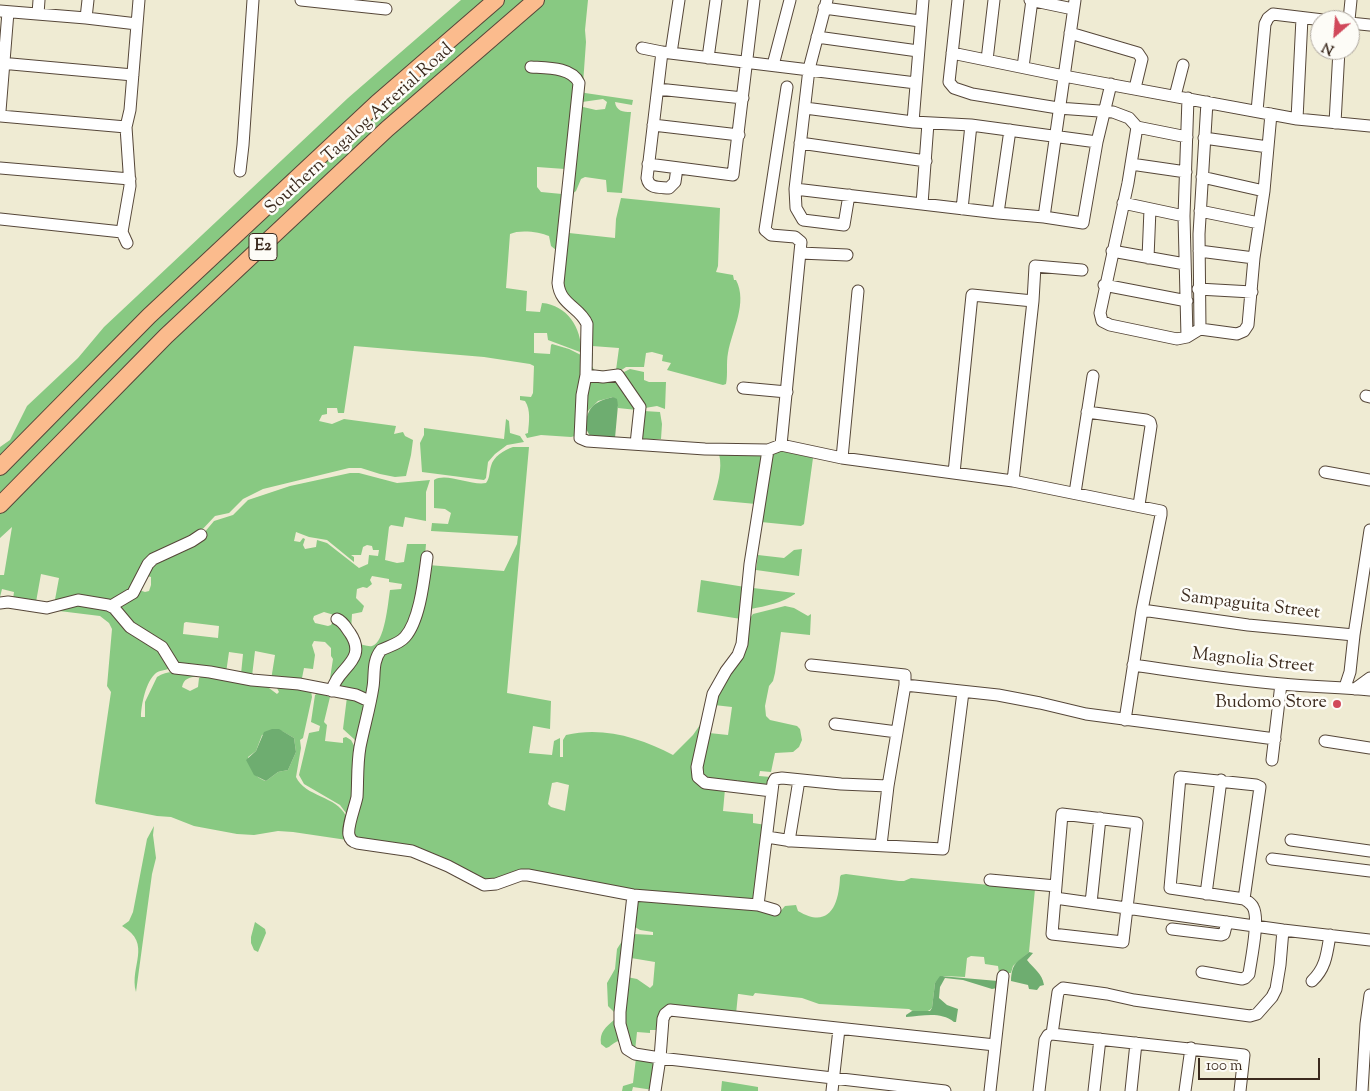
<!DOCTYPE html>
<html>
<head>
<meta charset="utf-8">
<style>
	body { margin:0 }
	#map { position:relative; width:1370px; height:1091px; overflow:hidden; background:#efebd3; font-family:"Sorts Mill Goudy",serif }
	canvas { display:block }
	.north { position:absolute; left:1310px; top:10px; width:50px; height:50px; box-sizing:border-box; background:#fdfcf7; border:1px solid #afa8a0; border-radius:50%; rotate:207deg; font-size:14px; font-weight:700; line-height:20px; text-align:center; color:#3b2a1e }
	.north::after { content:''; display:block; margin:auto; width:18px; height:22px; background:#d1495b; clip-path:polygon(50% 0,100% 100%,50% 72%,0 100%) }
	.scale { position:absolute; left:1198px; top:1058px; width:122px; height:22px; box-sizing:border-box; border:2px solid #3b2a1e; border-top:0; padding-left:6px; font-size:15px; line-height:18px; white-space:nowrap; color:#3b2a1e; -webkit-text-stroke:4px #fdfcf7; paint-order:stroke }
</style>
</head>
<body>
<div id="map">
<canvas width="1370" height="1091"></canvas>
<div class="north">N</div>
<div class="scale">100 m</div>
</div>
<script>
const ctx = document.querySelector('canvas').getContext('2d');
ctx.lineJoin = 'round';
function paint(path, color) { ctx.fillStyle = color; ctx.fill(path, 'evenodd'); }
function trace(path, color, width, dash) { ctx.strokeStyle = color; ctx.lineWidth = width; ctx.lineCap = dash ? 'butt' : 'round'; ctx.setLineDash(dash || []); ctx.stroke(path); }
function drawText(font, color, halo, rows, align = 'center') {
  ctx.font = font + ' "Sorts Mill Goudy",serif'; ctx.lineWidth = 5; ctx.setLineDash([]); ctx.textBaseline = 'middle'; ctx.strokeStyle = halo; ctx.fillStyle = color; for (const [text, x, y, turn = 0] of rows) {
    ctx.save(); ctx.translate(x, y); ctx.rotate((+turn || 0) * Math.PI / 180); ctx.textAlign = isNaN(turn) ? turn : align; if (halo) ctx.strokeText(text, 0, 0); ctx.fillText(text, 0, 0); ctx.restore();
  }
}
const green = new Path2D(`
	M461,0h25l-486,457v-10l10,-7 17,-34 51,-48 26,-31 244,-229z
	M502,0h25l-527,497v-23l151,-154z
	M545,0h43l-3,30 1,12 -3,42 -3,-5 -47,-9 41,8 -9,91 -28,-2v20l4,5 21,2 -6,56 -5,-4 -2,-10c-9,-4 -29,-7 -39,-2l-4,54 21,3 -1,20 14,1 2,-9c25,2 40,25 39,49h-1l-32,-12 -1,-7h-13v20l16,1 1,-9 1,-1 17,5 12,6 -1,32h-3l-2,49 -4,1 -30,-2 -14,3 -2,-4 3,-1c1,-11 3,-23 -3,-32l-5,-1v-4l11,1 2,-4 1,-27 -4,-2 -46,-7 -130,-11 -10,67h-6l-1,-5h-10v6l-5,1 -3,6 13,3 12,-5 52,7 -2,8 9,-2 2,4 8,4 -2,15 -5,21 -11,1 -15,-3 -19,-6h-12l-86,21 -20,10 -14,14 -14,3 -16,17 -39,19 -24,34 -18,15 -64,4 5,-27 -18,-4 -5,28 -23,-3 1,-7 -12,-3 -2,8v-22h4l8,-48 -12,11v-27l91,-94 300,-284 98,-87z
	M583,92l2,1 48,7 -1,5 -17,-3c1,9 8,10 16,10l-9,81 -15,-1 -1,-12 -21,-3 -4,2 -5,12 -4,3 9,-86 2,-1 13,3 9,-1 2,-7 -4,-3 -21,3z
	M621,198l99,10 -2,58 -2,6 17,3 1,5h2c12,23 -4,50 -8,73 -2,10 0,21 -2,31l-3,1 -56,-15 4,-7 -9,-2 1,-6 -11,-3 -6,1 -2,14h-18l-9,6 -26,-2v-18h2l-1,13 2,4 21,2 1,-2 3,-22 -27,-2 -19,-43 -11,-17 7,-53 46,5 1,-19z
	M630,369l14,3v8l5,2h17l-1,27 -8,-3 -12,2 -23,-35z
	M587,377h28l22,33 -19,-2v-3l-5,-8 -15,4 -11,11z
	M644,411l16,1 2,12 -1,15h-20z
	M506,419l3,2 1,12 10,3 4,6 -17,3 -12,9 -7,8 -2,16 -2,2 -62,-8 -2,-29 4,-8v-7l80,11z
	M513,447h16l-22,246 44,8 -1,28 -17,-3 -4,27 23,2 2,-14 6,-3v19h3v-17l3,-5c37,-9 75,3 107,20l20,-20 9,-13 -7,49 30,18 -2,22 30,3v9l13,2 -13,76 -101,-7 -105,-16 -57,5 -26,-15h-7l-101,-28 -4,-8 27,-175 22,-13 27,-79 76,6 13,-27 1,-8 -87,-5 1,-8 16,1 3,-11 -6,-4 -11,-1v-28c12,-8 37,6 52,3 4,-5 3,-11 5,-17 2,-9 13,-16 22,-19zM557,782l12,3 -4,26 -14,-4 -3,-3 4,-21z
	M779,450l34,8 -9,66 -3,2 -40,-4 11,-69z
	M764,453l-8,51 -43,-4c4,-14 10,-31 6,-46z
	M350,473h9l38,10 33,-3 -4,12v29l-21,-4 -2,10 -12,-2 -2,2 -4,33 12,3 7,-1 3,-18h19c-2,26 -6,69 -23,89 -8,9 -23,12 -27,21 -7,13 -1,28 -8,41l-34,-9c8,-14 27,-25 22,-43 5,1 12,4 16,3 13,-3 16,-44 18,-56l11,-1 1,-5 -13,-2v-3l-17,-3 -2,4 2,4 -5,4 -4,-1 -6,2 -1,9 8,8 -2,6 -10,2 -1,17 -6,-8 -11,-6v-2l-10,-3 -10,4 -1,3 2,4 13,3 3,-1 3,-6c11,10 27,25 17,41 -6,9 -14,16 -20,26l-2,-1 4,-26 -2,-3v-8l-6,-6 -11,-1 -2,4 3,10 -2,14 -9,-1 -2,10 -3,4h-19l-9,-2 4,-25 -20,-4 -3,25 -11,-2 2,-20 -14,-2 -3,21 -47,-7 -5,-3 -12,-18 -29,-17 -18,-20 24,-18 6,2 4,-1 2,-6v-8l-4,-1 3,-10 8,-8 40,-18 16,-19 19,-6 15,-15 42,-14zM296,532l13,5 18,3 27,22v-5l-3,-2h10l2,-8 4,-2 5,1 1,4h6l-1,6 -9,-1 -1,9 -9,4 -32,-25 -10,-3 -1,7 -11,2 -2,-4 2,-6 -2,-1 -3,4 -6,-1zM186,622l33,4 -1,12 -35,-4 1,-11z
	M802,549l-3,27 -43,-6 2,-15 26,3 10,-8z
	M701,580l44,7 -4,32 -44,-7z
	M753,588l42,5v1c-13,9 -29,12 -44,15z
	M69,604l38,3 47,37 17,24c-4,2 -11,2 -15,5 -10,8 -15,32 -15,44h4v-15l12,-25c12,-9 27,-4 40,-1 -8,2 -13,2 -15,11l8,4 8,-4 1,-9 5,-3 61,10 12,9 2,-2 -3,-6 35,5 1,6 -9,41 -3,2 1,8 -5,29c9,20 41,19 50,39 3,7 1,16 1,24l-54,-8 -15,-1 -24,4 -17,-1 -43,-8 -23,-9 -14,-1 -61,-12 -1,-3 16,-109 -4,-6 5,-57 -3,-6 -9,-7 -49,-6zM282,731l12,7 2,14 -8,18 -10,2 -12,9c-13,-4 -14,-12 -18,-24l8,-6 6,-16z
	M785,606l9,2 14,8 3,-2 -1,21 -29,-3 -6,41 -2,8 -4,5 -4,20 1,10 4,4 27,6 3,3 2,11 -3,7 -6,5 -18,1 -4,19 -11,-1 -1,5 12,1 -1,9 -31,-2 -1,-4 -4,3h-21l-14,-12 10,-38 19,2 4,-28 -18,-2 34,-84 5,-7z
	M318,693l12,4 -6,25 3,3 -2,16 18,2v-5l3,-1 5,3 6,11 -8,66 -9,-12 -36,-21 -5,-9 10,-42 10,-2 1,-5 -9,-4 4,-27z
	M347,697l19,6 -8,43 -4,-7 -11,-10z
	M154,826l-1,9 3,23 -4,16 -16,118c-7,-26 17,-48 -14,-66l7,-5 4,-9 14,-73z
	M846,874l53,7h5l7,-3 124,11 -6,63 -16,14 -2,7h-12l-1,-7 -13,-2 -1,-7 -13,-1 -4,2 -2,19 -21,-1 -9,7 -3,25c-5,6 -18,5 -23,1l-90,-5 -17,-6 -47,-5 -2,3 -14,-2h-1l-2,20 -61,-6 -16,22h-9v3l-13,-1 -2,19 -10,-20 2,-54 10,2 13,9 3,-3 2,-23 -24,-4 3,-24 19,1v-3l-13,-2 -5,-3 -2,-8 6,-20 140,14 6,-7 11,-1 2,6c32,19 41,-7 42,-34l1,-2z
	M255,922l10,7 1,4 -8,19 -4,-2 -3,-7v-6z
	M624,938l-10,74 -6,-6 -1,-23 8,-14 2,-20z
	M614,1020l1,1 4,20c-6,1 -8,6 -13,7l-5,-4c-2,-12 5,-17 13,-24z
	M636,1058l18,4 -1,28 -20,-3 -1,4h-10l1,-5 10,-3z
	M722,1081l36,6v4h-37z`);
const forest = new Path2D(`
	M613,397l4,2 1,6 -3,33 -25,-2 -5,-9c3,-21 9,-25 28,-30z
	M272,729h7l15,9 2,14 -8,18 -10,2 -12,9 -12,-6 -8,-15 10,-9 8,-19z
	M1029,952l4,1 -6,7c7,9 15,13 17,25l-4,1 -3,4 -8,-1 -1,-4 -17,-4c1,-18 5,-18 18,-29z
	M940,976l58,5 -1,7 -5,1 -29,-9 -18,-2 -5,9 -1,11 8,7 11,4 -2,13h-2c-14,-11 -31,-6 -48,-5v-2l6,-4h18l2,-3 3,-25z`);
const minor = new Path2D(`
	M301,0l85,9
	M827,0l-18,69 -14,120 1,19 7,12 41,5 5,-30
	M958,0l-9,82 5,6 18,6 86,14 55,4 16,6 8,9 -9,56 -28,130 2,8 8,4 67,14 10,-2 13,-8 37,5 7,-3 4,-6 6,-67 10,-67 7,-77
	M1030,0l43,9
	M824,8l96,13
	M0,11l86,7 51,6
	M38,14l1,-14
	M86,18l2,-18
	M1349,20l2,-20
	M1350,23l20,2
	M1070,33l68,20 4,6 -7,29
	M817,37l101,14
	M642,48l20,4
	M671,53l8,-53
	M952,53l112,23 233,43 73,7
	M708,58l8,-58
	M987,60l7,-60
	M0,63l133,12
	M773,65l17,-65
	M531,67c15,1 41,0 48,16l-21,200c2,22 22,24 29,41l-1,51 -4,20 -2,43 7,3 118,8 63,1 13,-5 61,13 171,23 148,30v4l-19,95 -17,110
	M1023,67l9,-67
	M658,89l85,9
	M1175,96l8,-31
	M805,108l108,14 58,3 126,17
	M0,111l8,-99
	M1257,111l8,-87 3,-6 5,-4 50,6
	M0,116l126,11
	M1297,119l5,-101
	M913,122l10,-122
	M1335,123l4,-73
	M653,125l86,10
	M1137,127l50,10
	M1204,138l64,9
	M800,143l126,18
	M648,164l85,11 21,-175
	M1131,164l55,8
	M0,168l130,11
	M677,168l-2,14 -6,6c-10,-1 -20,1 -22,-10l15,-126 254,31
	M240,171l3,-26 10,-145
	M1202,177l62,14
	M795,189l203,24 46,4 39,6 14,-81 14,-58
	M1123,203l61,13
	M922,204l6,-81
	M962,209l9,-84
	M1200,211l59,12
	M998,213l12,-83
	M1044,217l31,-217
	M0,219l122,13
	M127,243l-5,-11 8,-46 -4,-59 4,-17 9,-110
	M1112,251l73,13
	M1199,251l55,7
	M800,253l47,2
	M1148,258l2,-49
	M1104,285l83,16
	M1198,289l54,3
	M1200,329l-1,-95 8,-132
	M1187,337l-3,-121 4,-118
	M586,375l17,2 15,-2 22,32 -4,37
	M743,388l44,4
	M1366,396l4,1
	M1087,412l59,8 4,2 1,4 -12,79
	M781,445l20,-203 -6,-5 -24,-2 -6,-5 22,-143
	M768,450l-18,114 -8,80 -4,11 -12,16 -13,23 -16,73 1,10 7,6 67,8
	M842,458l16,-167
	M1325,472l45,8
	M954,473l18,-178 61,6
	M1013,481l20,-180 2,-35 47,4
	M1075,493l18,-117
	M427,557c-3,22 -7,63 -22,80 -6,7 -16,9 -24,13 -9,11 -6,25 -8,37 -3,20 -9,40 -13,60 -3,17 -2,34 -3,50 -2,10 -10,30 -8,38 1,5 4,7 8,8l55,8 36,15 36,19 12,-1 25,-9h7l105,20 125,10 17,5
	M0,603l8,-1 39,6 31,-8 30,5 6,3 16,19 32,20 13,21 35,4 42,8 47,4 57,11 13,6
	M111,606l22,-13 15,-29 5,-5 39,-18 9,-6
	M1142,610l106,15 106,10
	M811,665l94,10v10l-17,101 -7,59
	M1133,665c49,7 99,15 149,19 29,3 59,3 88,6
	M905,685l93,10 42,8 46,11 189,25
	M1345,687l5,-15 4,-37 16,-105
	M1355,689l15,-11
	M332,691c4,-23 37,-30 18,-58 -4,-5 -6,-11 -13,-14
	M835,724l62,8
	M1325,741l45,7
	M1272,760l9,-76
	M1062,814l75,9 -14,119 -71,-8z
	M767,837l25,4 151,8 20,-157
	M1291,840l79,11
	M789,841l10,-61
	M1272,859l98,12
	M990,880l66,6
	M1206,894l15,-114
	M633,895l-13,117v12l7,25 8,5 25,4 285,33
	M1055,898l228,32 87,10
	M1091,903l9,-85
	M758,905l15,-122 2,-4 7,-1 59,6 47,2
	M1172,929l49,6 3,-1 3,-12
	M1202,972l40,7 3,-1 4,-4c2,-15 11,-55 4,-67 -2,-4 -6,-6 -9,-8l-74,-11 10,-111 76,8 4,2 -16,112
	M1312,981c14,-13 15,-28 18,-46
	M1052,1034l6,-42 5,-4 44,6 27,6 116,16 7,-2 15,-17 4,-8 4,-24 3,-35
	M655,1091l5,-33 3,-39 2,-5 5,-4 325,35
	M832,1091l7,-62
	M990,1091l13,-115
	M1039,1091l6,-51 3,-5 4,-1 192,21 -4,36
	M1094,1091l6,-52
	M1131,1091l5,-48
	M1185,1091l6,-43
	M1362,1091l4,-67 4,-29`);
const highway = new Path2D(`
	M0,467l149,-151 228,-213 119,-103
	M0,505l166,-169 221,-207 149,-129`);
const markers = [
	[1337,704,5,"#d1495b"]
];
const shields = [
	[263,247,28]
];
const shieldNames = [
	["E2",263,247]
];
const streetNames = [
	["Southern Tagalog Arterial Road",360,130,-42],
	["Sampaguita Street",1250,606,7],
	["Magnolia Street",1253,662,6]
];
const poiNames = [
	["Budomo Store",1327,704]
];
paint(green, '#88c982');
paint(forest, '#6ead70');
trace(minor, '#564739', 13);
trace(highway, '#564739', 18);
trace(minor, '#fff', 11);
trace(highway, '#fbbb8d', 16);
for (const [x, y, r, color] of markers) { const dot = new Path2D(); dot.arc(x, y, r, 0, 2 * Math.PI); ctx.fillStyle = color; ctx.fill(dot); trace(dot, '#fdfcf7', 2); }
for (const [x, y, w] of shields) { const box = new Path2D(); box.roundRect(x - w / 2, y - 13.5, w, 27, 4); ctx.fillStyle = '#fdfcf7'; ctx.fill(box); trace(box, '#3b2a1e', 1); }
drawText('bold 16px', '#3b2a1e', null, shieldNames);
drawText('18px', '#3b2a1e', '#fdfcf7', streetNames);
drawText('18px', '#3b2a1e', '#fdfcf7', poiNames, 'right');
</script>
</body>
</html>
